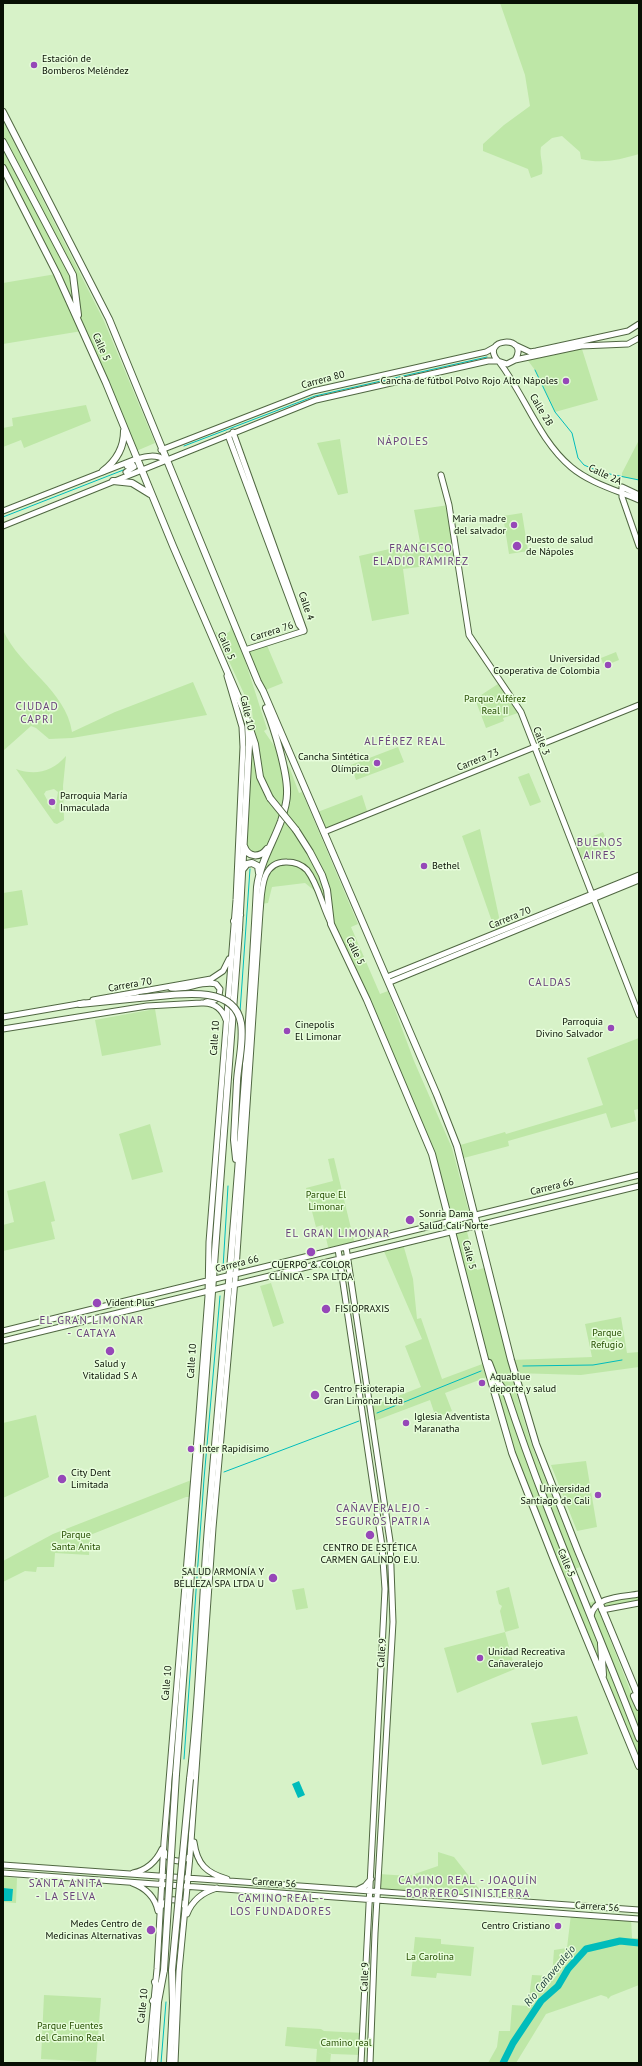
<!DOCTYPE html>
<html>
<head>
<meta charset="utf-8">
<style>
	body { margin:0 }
	#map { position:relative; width:642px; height:2066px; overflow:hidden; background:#d7f2c8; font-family:"PT Sans",sans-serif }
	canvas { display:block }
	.frame { position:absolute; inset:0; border:4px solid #081004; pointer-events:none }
</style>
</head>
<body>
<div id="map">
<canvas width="642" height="2066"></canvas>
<div class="frame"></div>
</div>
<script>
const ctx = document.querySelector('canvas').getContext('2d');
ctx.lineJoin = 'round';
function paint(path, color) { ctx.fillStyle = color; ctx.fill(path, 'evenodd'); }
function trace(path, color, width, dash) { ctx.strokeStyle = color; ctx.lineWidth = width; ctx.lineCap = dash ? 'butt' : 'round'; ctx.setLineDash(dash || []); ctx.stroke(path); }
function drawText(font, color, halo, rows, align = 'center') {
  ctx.font = font + ' "PT Sans",sans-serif'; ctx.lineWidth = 3; ctx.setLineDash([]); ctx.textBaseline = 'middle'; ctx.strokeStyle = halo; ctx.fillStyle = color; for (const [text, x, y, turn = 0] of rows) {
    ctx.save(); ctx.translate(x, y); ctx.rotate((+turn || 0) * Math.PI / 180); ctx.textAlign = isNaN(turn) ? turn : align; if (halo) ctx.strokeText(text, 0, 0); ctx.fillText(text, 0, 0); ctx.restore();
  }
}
const green = new Path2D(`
	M500,3h139v151c-20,6 -37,10 -58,5l-1,-7 -18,-16 -10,2 -11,9c-2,10 3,17 1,27l-11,4 -3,-9 -45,-18v-7l21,-19 26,-19 -5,-31z
	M3,121l101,200 51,122 -21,9 -52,-121 -79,13v-61l53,-9 -53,-106z
	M581,346l17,54 -43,12 -20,-42 -9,-12z
	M86,405l5,16 -67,27 -3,-8 -18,7v-19l10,-2 -1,-8z
	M340,439l8,54 -10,2 -21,-52z
	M639,440v40l-17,-3v-4z
	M449,505l9,57 -55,7 6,45 -37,7 -13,-65 61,-14 -6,-32z
	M522,513l6,38 -19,3 -6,-38z
	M231,625l11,26 25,78 -3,2 26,38 9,24 3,-1 56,132 -7,3 29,67 8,-3 26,70 38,87 18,68 -20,5 -18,-67 -115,-263h-2l-10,-8 -33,4 -4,16 -7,1 4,-29 -6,-2 10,-26 -8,8 -15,-4 3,-106 6,-5 -3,-29 -37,-80 5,4h5l5,-4z
	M3,630c17,38 63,60 69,102l43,-20 78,-30 14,33 -135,23 -23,1 -13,-11 -5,-2 -28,25z
	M266,643l17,40 -20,8 -18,-41z
	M616,652l3,8 -15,6 -3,-8z
	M501,682l20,30 -18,6 1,3 -18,7 -11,-29z
	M398,747l6,15 -48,18 -5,-15z
	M66,756l-3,30 1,34 -7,4 -3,-1 -38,-54c19,7 36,3 50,-13zM54,789l4,3 -3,17h-3l-8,-15 2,-3z
	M529,773l12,29 -11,4 -12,-29z
	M362,795l6,19 -44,18 -9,-19z
	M480,829l22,102 -6,2 -34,-97z
	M603,832l8,19 -32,12 -7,-18z
	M22,890l6,35 -25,4v-36z
	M155,1009l6,36 -59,11 -7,-36z
	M639,1038v71l-5,1 2,11 -25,7 -5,-15 -98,28 1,5 -49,13 -3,-13 48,-14 1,2 97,-29 -16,-47z
	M150,1124l13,48 -31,8 -13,-46z
	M334,1158l21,87 -26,6 -6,-26 -7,2 -10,-39 27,-7 -5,-22z
	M45,1181l10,40 -4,1 4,17 -52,12v-26l11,-3 -7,-31z
	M466,1228l11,42 7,-2 36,139 12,39 48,121 -5,2 14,34 6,-2 44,112v53l-85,-206 -67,-183 -42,16 7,18 -16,7 -6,-18 -58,22 -2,-15 51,-20 -16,-41 17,-7 -39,-90 20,-5 10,35 4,40 4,-1 21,61 43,-16 -33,-132z
	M271,1283l13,40 -11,4 -13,-41z
	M621,1317l6,36 12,-1v15l-58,8 -66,-2 -4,-13 81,-3 -7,-33z
	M36,1415l13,62 -46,21v-75z
	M586,1461l11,66 -20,4 -26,-66z
	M194,1479l-2,18h-6l-96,38 -1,20 -34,-2 -1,14h-17l-1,5 -11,-1 -22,11v-21l50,-27z
	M509,1587l10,41 -14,4 10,37 -58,24 -13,-45 61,-16 -5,-21 2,-5 -3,-2 -3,-13z
	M304,1588l4,20 -12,2 -4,-20z
	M639,1594v9l-37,7v-9z
	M577,1716l11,38 -46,11 -11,-42z
	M438,1852l16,5 33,42 -98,-6 -10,-4v-15l30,2 29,-10z
	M3,1877l14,1 -1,25 -13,-1z
	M571,1914l60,4 1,20h7v47l-28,11 -3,3 -1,-2 -6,-2 -55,19 -30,49h-28l9,-16 2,-16h11l2,-26 16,1 4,-31 20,1 2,-26 13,-2z
	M415,1937l26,2v5l33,3 -3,29 -34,-3 -1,5 -25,-2z
	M44,1995l57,3 -5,64 -55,-3z
	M287,2027l34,2 3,2 38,2 -1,22 -29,-1 -6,-2 5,2 -1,9h-14l1,-14 -32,-3z`);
const water = new Path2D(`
	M299,1781l6,14 -7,3 -6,-14z
	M3,1888l10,1 -1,12h-9z`);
const stream = new Path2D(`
	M535,370l20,42 17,21 6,25 6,7 16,7 39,8
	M184,446l131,-50 172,-39
	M3,517l123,-48
	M240,1012l10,-143
	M223,1268l5,-82
	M523,1366l70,-1 29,-5
	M377,1413l104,-42
	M224,1472l135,-51
	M184,1759l20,-280 16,-183
	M161,2063l5,-61`);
const river = new Path2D(`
	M503,2063l10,-20 28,-42 17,-15 10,-17 18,-20 34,-8 19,2`);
const secondary = new Path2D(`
	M515,345l15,7 6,-1 92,-20 11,-7
	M498,361c-20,-23 33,-27 17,-1
	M500,363c25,33 39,77 71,104 19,16 45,23 68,33
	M233,432l71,198
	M228,435l71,190 5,6
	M161,450l152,-59 173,-39 9,-5
	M126,472l8,-5 -2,-3 -5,2
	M441,475l8,30 20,130 52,77 118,303
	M639,495l-17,-8v10l17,49
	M3,511l133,-52c11,-3 20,-5 29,1
	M3,526l313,-126 172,-39h10l9,3 8,-4 66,-14 47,-2 11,-6
	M245,650l59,-19
	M324,832l315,-127
	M387,977l252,-102
	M390,982l249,-102
	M171,988c15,3 31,-8 45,-4l4,5 -1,7 -4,4 -9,2
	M93,1000l118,-21 12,-8 6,-12
	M3,1017l81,-14
	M3,1029l144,-23 54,-3c12,-1 21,5 25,17
	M346,1247l44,294 3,81 -18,311 -5,130
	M338,1249l44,297 3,43 -24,474
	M3,1331l636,-156
	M3,1341l636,-155
	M602,1610l37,-7
	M591,1616c3,-20 32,-19 48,-22
	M194,1842c3,22 12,31 33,37
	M164,1851c5,11 17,13 26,5
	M3,1865l636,45
	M3,1873l636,46
	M133,1873c14,-3 23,-11 29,-24
	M132,1883c14,5 23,14 26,28
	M357,1890l8,-4 6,-7
	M160,1908c7,-11 19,-11 26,0
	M187,1914c5,-13 16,-22 30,-26
	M148,2063l9,-94 7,-127 35,-428 9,-118 1,-54 27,-342 7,-153 -1,-20 -15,-51
	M175,2063l4,-92 11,-115 23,-328 23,-259 24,-357c2,-19 0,-51 27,-50 8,0 15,3 20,8 11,14 15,35 23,51`);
const primary = new Path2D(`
	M3,112l106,207 149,363 5,9 174,404 20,51 54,214 25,84 42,107 61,147
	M3,142l70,133 5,40
	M3,168l54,106 49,109 67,163 70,162 12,36 5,33 10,21
	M103,471c13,-10 21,-24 21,-40
	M113,481l19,2 18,11
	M296,830l14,22 12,23 5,15 4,34 36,76 65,154 54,209 26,90 42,107 85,206
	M244,846c4,12 16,12 23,3
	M243,869l4,-5 5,-1 6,3 1,7
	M239,930l-5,-9 6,-6
	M80,1004l59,-6
	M236,1159l-2,-19 3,-59
	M489,1363l5,13 13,19c38,116 88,228 132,343
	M601,1644l2,31
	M634,1696l5,11
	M176,1774l63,-844 10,-185 -1,-23
	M190,1779c11,-88 11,-176 19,-264 18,-209 37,-418 48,-628 3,-24 16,-44 24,-66 3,-9 6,-18 6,-27 1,-21 -13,-66 -21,-86
	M153,2001l6,-7 -4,-12
	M154,2063l4,-61 6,-32
	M170,2063l3,-60 -1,-33`);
const primaryBridge = new Path2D(`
	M270,798l26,32
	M139,998c30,-2 95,-17 102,25 3,19 -3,40 -4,58
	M164,1970l12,-196
	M172,1970l18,-191`);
const markers = [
	[34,65,4,"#9648b8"],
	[566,381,4,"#9648b8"],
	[514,525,4,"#9648b8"],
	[517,546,5,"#9648b8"],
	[608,665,4,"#9648b8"],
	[377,763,4,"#9648b8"],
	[52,802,4,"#9648b8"],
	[424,866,4,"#9648b8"],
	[611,1028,4,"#9648b8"],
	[287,1031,4,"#9648b8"],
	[410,1220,5,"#9648b8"],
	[311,1252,5,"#9648b8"],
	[97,1303,5,"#9648b8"],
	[326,1309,5,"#9648b8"],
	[110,1351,5,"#9648b8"],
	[482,1383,4,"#9648b8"],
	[315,1395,5,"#9648b8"],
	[406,1423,4,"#9648b8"],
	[191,1449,4,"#9648b8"],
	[62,1479,5,"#9648b8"],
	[598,1495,4,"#9648b8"],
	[370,1535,5,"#9648b8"],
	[273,1578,5,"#9648b8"],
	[480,1658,4,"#9648b8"],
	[558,1926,4,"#9648b8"],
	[151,1930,5,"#9648b8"]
];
const poiNames = [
	["Estación de",42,59],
	["Bomberos Meléndez",42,71],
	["Cancha de fútbol Polvo Rojo Alto Nápoles",558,381,"right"],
	["Maria madre",506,519,"right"],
	["del salvador",506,531,"right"],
	["Puesto de salud",526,540],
	["de Nápoles",526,552],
	["Universidad",600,659,"right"],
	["Cooperativa de Colombia",600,671,"right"],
	["Cancha Sintética",369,757,"right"],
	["Olímpica",369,769,"right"],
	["Parroquia María",60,796],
	["Inmaculada",60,808],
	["Bethel",432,866],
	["Parroquia",603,1022,"right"],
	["Divino Salvador",603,1034,"right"],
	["Cinepolis",295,1025],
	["El Limonar",295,1037],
	["Sonria Dama",419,1214],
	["Salud Cali Norte",419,1226],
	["CUERPO & COLOR",311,1265,"center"],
	["CLÍNICA - SPA LTDA",311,1277,"center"],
	["Vident Plus",106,1303],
	["FISIOPRAXIS",335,1309],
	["Salud y",110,1364,"center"],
	["Vitalidad S A",110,1376,"center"],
	["Aquablue",490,1377],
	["deporte y salud",490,1389],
	["Centro Fisioterapia",324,1389],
	["Gran Limonar Ltda",324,1401],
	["Iglesia Adventista",414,1417],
	["Maranatha",414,1429],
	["Inter Rapidísimo",199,1449],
	["City Dent",71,1473],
	["Limitada",71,1485],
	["Universidad",590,1489,"right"],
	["Santiago de Cali",590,1501,"right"],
	["CENTRO DE ESTÉTICA",370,1548,"center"],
	["CARMEN GALINDO E.U.",370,1560,"center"],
	["SALUD ARMONÍA Y",264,1572,"right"],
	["BELLEZA SPA LTDA U",264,1584,"right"],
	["Unidad Recreativa",488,1652],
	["Cañaveralejo",488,1664],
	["Medes Centro de",142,1924,"right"],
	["Medicinas Alternativas",142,1936,"right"],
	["Centro Cristiano",550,1926,"right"]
];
const streetNames = [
	["Calle 5",101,347,66],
	["Carrera 80",323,380,-15],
	["Calle 2B",541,410,59],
	["Calle 2A",605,475,25],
	["Calle 4",306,606,71],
	["Carrera 76",272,632,-18],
	["Calle 5",226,646,67],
	["Calle 10",247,713,77],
	["Calle 3",541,741,69],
	["Carrera 73",478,760,-22],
	["Carrera 70",510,918,-22],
	["Calle 5",355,951,64],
	["Carrera 70",130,985,-10],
	["Calle 10",215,1038,-86],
	["Carrera 66",552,1187,-14],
	["Calle 5",469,1255,76],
	["Carrera 66",237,1264,-14],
	["Calle 10",192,1361,-86],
	["Calle 5",566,1563,67],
	["Calle 9",382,1653,-86],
	["Calle 10",167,1683,-85],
	["Carrera 56",274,1883,4],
	["Carrera 56",597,1907,4],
	["Calle 9",365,1977,-88],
	["Calle 10",143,2006,-84]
];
const parkNames = [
	["Parque Alférez",495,699],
	["Real II",495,711],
	["Parque El",326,1195],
	["Limonar",326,1207],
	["Parque",607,1333],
	["Refugio",607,1345],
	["Parque",76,1535],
	["Santa Anita",76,1547],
	["La Carolina",430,1957],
	["Parque Fuentes",70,2026],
	["del Camino Real",70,2038],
	["Camino real",346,2043]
];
const neighbourhoodNames = [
	["NÁPOLES",403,442],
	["FRANCISCO",421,549],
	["ELADIO RAMIREZ",421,562],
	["CIUDAD",37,707],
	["CAPRI",37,720],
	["ALFÉREZ REAL",405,742],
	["BUENOS",600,843],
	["AIRES",600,856],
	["CALDAS",550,983],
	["EL GRAN LIMONAR",338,1234],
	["EL GRAN LIMONAR",92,1321],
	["- CATAYA",92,1334],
	["CAÑAVERALEJO -",383,1509],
	["SEGUROS PATRIA",383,1522],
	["CAMINO REAL - JOAQUÍN",468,1881],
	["BORRERO SINISTERRA",468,1894],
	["SANTA ANITA",66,1884],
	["- LA SELVA",66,1897],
	["CAMINO REAL -",281,1899],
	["LOS FUNDADORES",281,1912]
];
const waterNames = [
	["Río Cañaveralejo",550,1976,-51]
];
paint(green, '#bee7a7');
paint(water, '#00bcbb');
trace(stream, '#00bcbb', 1);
trace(river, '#00bcbb', 7);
trace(secondary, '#506742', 7);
trace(primary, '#506742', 8);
trace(secondary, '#fff', 5);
trace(primary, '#fff', 6);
trace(primaryBridge, '#506742', 8, []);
trace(primaryBridge, '#fff', 6);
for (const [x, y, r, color] of markers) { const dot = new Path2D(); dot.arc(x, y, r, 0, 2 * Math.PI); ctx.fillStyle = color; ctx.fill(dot); trace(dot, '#e7fddb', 1.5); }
drawText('10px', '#081004', '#e7fddb', poiNames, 'left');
drawText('10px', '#081004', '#e7fddb', streetNames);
drawText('10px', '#264e00', '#e7fddb', parkNames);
ctx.letterSpacing = '1px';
drawText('11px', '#69427b', '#e7fddb', neighbourhoodNames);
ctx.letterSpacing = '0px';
drawText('italic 11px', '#1b3a39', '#e7fddb', waterNames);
</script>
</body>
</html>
